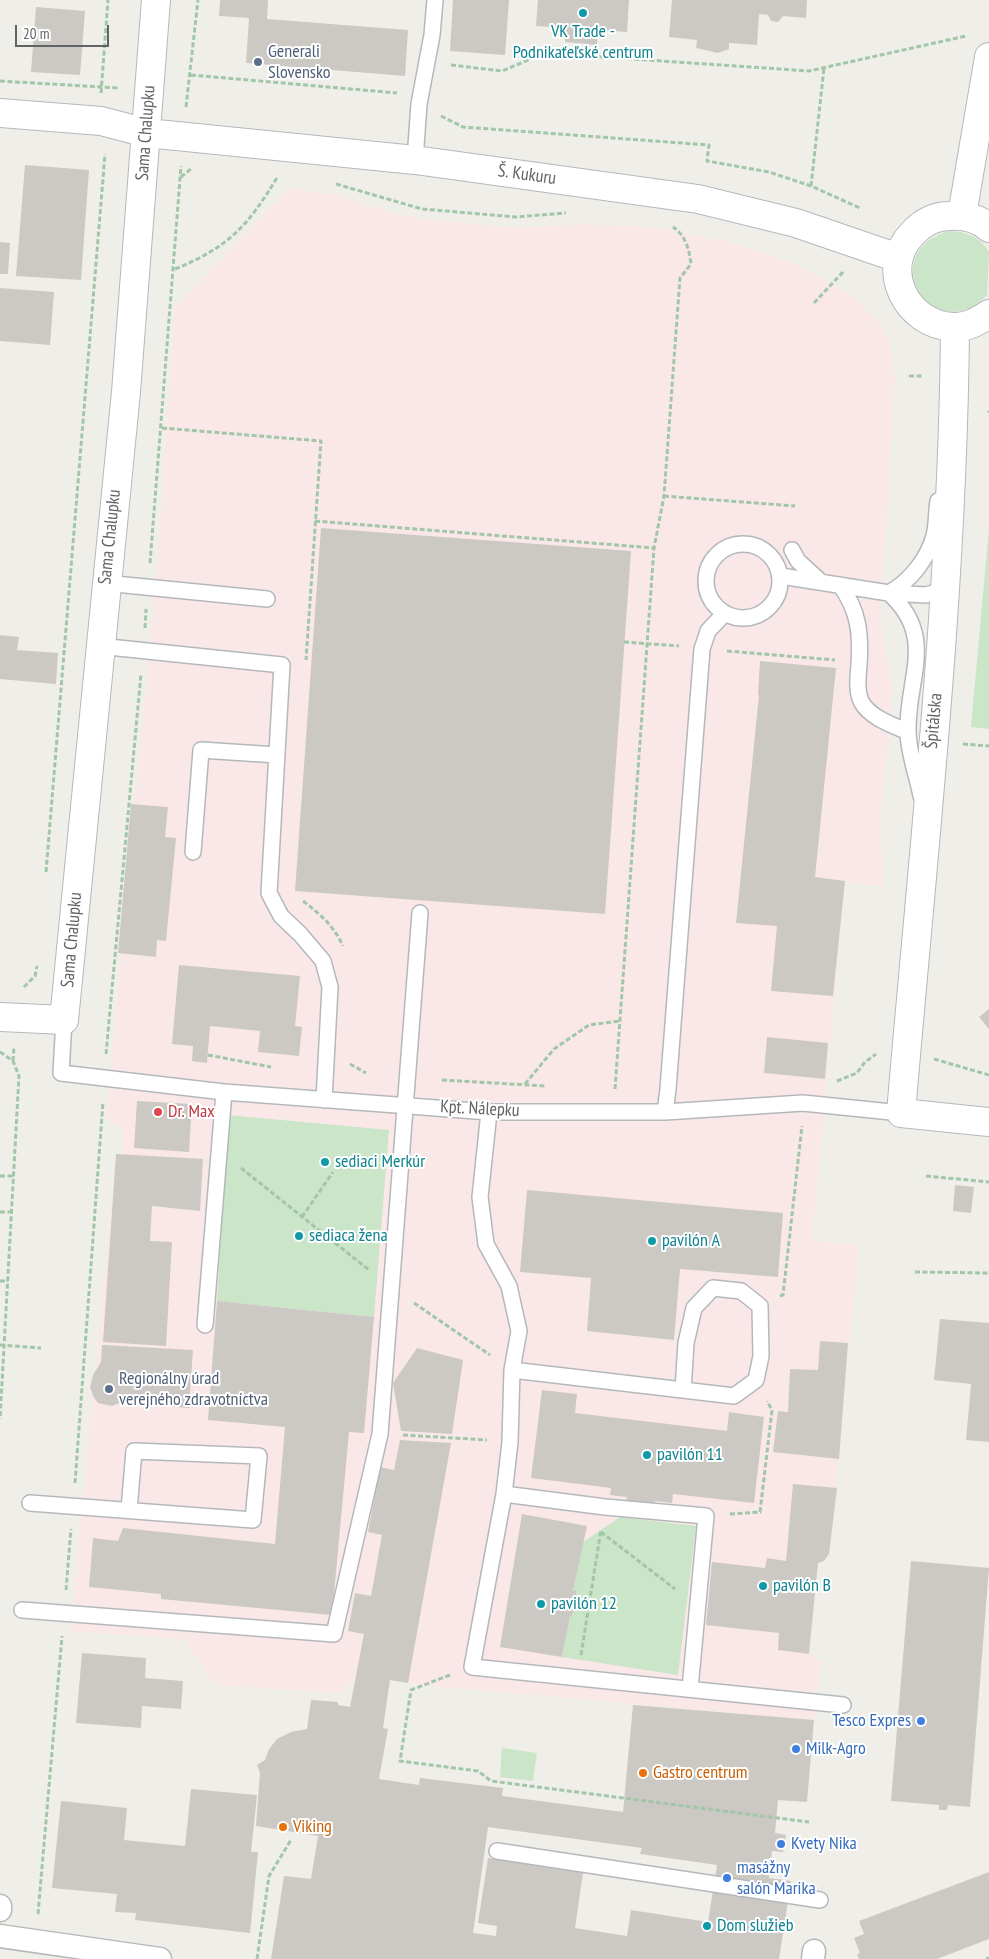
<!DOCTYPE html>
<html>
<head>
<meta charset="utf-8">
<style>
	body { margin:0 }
	#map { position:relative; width:989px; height:1959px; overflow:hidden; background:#f0eee9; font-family:"PT Sans Narrow",sans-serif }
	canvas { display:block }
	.scale { position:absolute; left:15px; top:25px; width:94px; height:22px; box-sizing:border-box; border:2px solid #606467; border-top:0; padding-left:6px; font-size:15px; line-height:18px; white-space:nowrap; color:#606467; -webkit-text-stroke:4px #fff; paint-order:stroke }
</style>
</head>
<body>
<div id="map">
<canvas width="989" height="1959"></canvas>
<div class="scale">20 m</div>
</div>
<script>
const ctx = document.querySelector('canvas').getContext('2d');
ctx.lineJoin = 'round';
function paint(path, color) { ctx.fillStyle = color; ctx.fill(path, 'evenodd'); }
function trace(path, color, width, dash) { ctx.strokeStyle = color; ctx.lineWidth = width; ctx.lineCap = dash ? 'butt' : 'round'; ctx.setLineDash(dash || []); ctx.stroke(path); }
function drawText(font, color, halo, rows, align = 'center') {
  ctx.font = font + ' "PT Sans Narrow",sans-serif'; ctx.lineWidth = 4; ctx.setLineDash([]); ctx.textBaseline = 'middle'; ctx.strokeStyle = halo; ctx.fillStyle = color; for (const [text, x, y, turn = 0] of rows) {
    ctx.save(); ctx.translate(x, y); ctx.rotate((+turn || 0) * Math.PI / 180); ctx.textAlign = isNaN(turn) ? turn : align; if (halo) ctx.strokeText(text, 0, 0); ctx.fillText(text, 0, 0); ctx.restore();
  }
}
const medical = new Path2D(`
	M290,188l53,9 49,16 32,6 93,9 67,-4 68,3 73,14 68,22 54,29 25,23 12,15 8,22 3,28 -15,240 12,68 -12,135 4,64 -39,-5 -33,358 47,5 -30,309 -5,7 -6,2 -9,90 12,8 -7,59 -392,-35 -65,-11 -16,19 -126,-8 -31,-46 -113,-8 45,-477h7v-24l-17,-12 52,-561 17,-250z`);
const green = new Path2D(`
	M950,231c17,1 30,6 39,21l-2,43c-55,56 -114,-44 -37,-64z
	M989,528v201l-18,-2z
	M228,1115l161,15 -15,187 -157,-16z
	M620,1517l76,9 -18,149 -116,-18 8,-41 2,1 5,-26h-4l10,-49z
	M502,1748l35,5 -4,28 -33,-4z`);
const building = new Path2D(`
	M220,0h48l-1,19 141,11 -3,46 -159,-13 3,-45 -30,-2z
	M453,0h56l-4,55 -55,-4z
	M538,0h91l-2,32 -29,-2 -1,15 -32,-3 1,-14 -30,-2z
	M672,0h135l-1,18 -23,-2 -5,6 -7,-1 -3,-6 -9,-1 -2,31 -28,-2v6l-11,4 -22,-5 1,-8 -28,-3z
	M36,7l49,4 -5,64 -49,-3z
	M25,165l64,5 -8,110 -65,-4z
	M0,242l10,1 -2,31h-8z
	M0,288l54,4 -4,53 -50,-4z
	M321,528l310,23 -26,363 -310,-23z
	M0,635l19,2 -2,13 41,3 -2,31 -56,-5z
	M760,661l76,7 -21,209 30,4 -12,115 -62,-5 6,-65 -41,-3 23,-228h-1z
	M131,804l37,3 -3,30 11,1 -10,103 -9,-1 -1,17 -38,-4z
	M179,965l121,11 -5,50 7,1 -3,29 -41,-4 2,-21 -50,-5 -3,37 -15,-2 1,-15 -21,-2z
	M989,1009v20l-10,-12z
	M767,1037l61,6 -3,36 -61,-6z
	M137,1101l55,3 -3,48 -55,-4z
	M116,1154l87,5 -3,52 -48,-5 -2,35 22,1 -6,104 -63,-4z
	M955,1185l19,2 -3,26 -18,-2z
	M527,1190l256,23 -5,64 -98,-8 -6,71 -87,-9 4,-53 -71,-6z
	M217,1301l157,16 -10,116 -15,-1 -17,183 -171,-16v-5l-72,-7 4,-49 25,3 5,-13 152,16 10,-117 -77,-7z
	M940,1319l49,4v119l-23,-2 5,-56 -37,-4z
	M820,1341l28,2 -9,116 -66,-7 5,-41 10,1 2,-43 28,1z
	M102,1345l91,5 -4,58 -69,-5 -8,3 -14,-3 -5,-7 -3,-9 3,-12 8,-13z
	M417,1348l46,12 -11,74 -51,-3 -8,-48z
	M542,1390l35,4 -2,19 152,18 2,-19 35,5 -10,86 -81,-9 -1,9 -17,-2v4l-29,-3 1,-5 -17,-2 1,-7 -80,-10z
	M400,1440l51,3 -43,240 -18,-3 -7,48 5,1 -9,50 40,6 1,-7 83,10 -1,8 121,16 10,-107 181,15 -7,82 -29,-2 -3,33 11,2 -3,17 -11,-1 -3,27 22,3 -12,78h-508l13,-83 27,3 7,-43 -62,-10 4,-53 -3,-8 8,-5 4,-11 8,-10 14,-7 16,-3 4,-29 27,2v3l12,2 14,-73 -16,-3 7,-38 16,3 11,-61 -14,-3 12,-65 14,3zM488,1827l154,21 -2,6 77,11 -9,57 -77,-12 -4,26 -52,-8 8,-55 -95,-15 -10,65 19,3 -1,10 -23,-3z
	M793,1484l44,4 -8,66 -5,7 -6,2 -9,91 -31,-4 1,-17 -73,-8 6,-63 53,6 2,-10 19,3z
	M522,1514l65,12 -14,65 4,-1 -5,27 -2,-1 -8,41 -62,-10z
	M911,1561l78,7 -19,239 -22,-2 -1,5h-8v-5l-48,-4z
	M82,1653l64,5 -1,20 38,3 -2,28 -39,-3 -1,22 -65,-5z
	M191,1789l66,6 -6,57h7l-8,81 -115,-13 1,-7 -21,-1 2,-18 -65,-6 9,-87 66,7 -3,32 61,6z
	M989,1872v67l-52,20h-78l-2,-5 3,-1 -6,-15 10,-4 -5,-13z`);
const path = new Path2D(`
	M451,65l51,6 43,-18 264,18 157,-35
	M191,75l206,18
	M0,81l119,7
	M101,93l7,-93
	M186,107l12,-107
	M441,116l22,11 246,18 -2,16 62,11 42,14 49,22
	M181,177l11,-9
	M336,184l86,25 94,8 50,-4
	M811,186l13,-118
	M175,269c54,-22 73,-43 103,-93
	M814,303l29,-31
	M909,376h15
	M988,411l1,1
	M162,428l159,13 -15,219
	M664,496l131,10
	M315,521l339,27
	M150,563l31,-397
	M145,628l1,-19
	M624,642l55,4
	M727,651l108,9
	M963,744l26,2
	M46,872l59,-718
	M303,901c17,13 31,25 40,45
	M24,987l11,-11 2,-10
	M0,1052l13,9 6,15 -19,343
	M106,1054l35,-380
	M208,1055l63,12
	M934,1059l55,16
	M13,1061l1,-15
	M350,1064l16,9
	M442,1080l104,6
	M837,1081l20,-8 8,-11 11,-8
	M525,1084l29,-35 35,-24 31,-4
	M615,1089l39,-541 10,-52 16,-218 11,-14c-2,-15 -5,-28 -18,-37
	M241,1168l128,102
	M0,1176h14
	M926,1176l63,6
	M0,1212h12
	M302,1217l31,-45
	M915,1272l74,1
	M0,1281h8
	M780,1296l3,-1 19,-169
	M414,1303l76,52
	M0,1345l41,3
	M403,1435l84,5
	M75,1483l28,-381
	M730,1514l30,-2 12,-102 -5,-9
	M601,1532l74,57
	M66,1590l5,-61
	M581,1655l20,-125
	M450,1675l-39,15 -11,71 78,10 13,10 318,41
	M38,1914l24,-278
	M257,1959l12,-83 22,-36
	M986,1959l3,-1`);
const service = new Path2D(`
	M415,160l4,-56 13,-69 3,-35
	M706 581a37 37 0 1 1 74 0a37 37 0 1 1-74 0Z
	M792,550l6,11 23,21
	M781,576l108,17 37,2 10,-3 8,-9
	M105,583l162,16
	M840,585c19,26 21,49 19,80 -1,13 -3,27 3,38 9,15 31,22 46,29
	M889,593c48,44 18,84 19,138 0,21 9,44 13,65
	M889,593c21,-12 38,-33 45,-57 3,-11 2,-24 4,-35
	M99,646l183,19 -13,228 12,23 19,18 23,27 7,26 -6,113
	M193,852l8,-102 76,5
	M64,1020l-3,53 163,19 265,20h176l138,-9 98,10
	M489,1112l-9,85 6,47 23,42 10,45 -7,39 -2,72 -6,52 -32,173 371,38
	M665,1112l3,-23 34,-440 6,-18 16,-17
	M205,1325l19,-233
	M512,1370l222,26 22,-16 5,-24 -1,-50 -19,-15 -28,-3 -19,20 -8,35 -3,47
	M504,1494l101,13 101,9 -16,173
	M30,1503l223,17 6,-64 -125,-5 -5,59
	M22,1610l312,24 46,-200 40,-521
	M497,1851l323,49`);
const pedestrian = new Path2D(`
	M0,1910v-4
	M0,1936l160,23
	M813,1959l1,-8`);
const minor = new Path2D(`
	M0,113l101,8 46,12 268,27 283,39 98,24 102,35
	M962,215l27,-158
	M989,228c-11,-10 -25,-13 -39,-12 -15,0 -27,6 -37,17 -35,35 -7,92 40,94 14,1 25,-6 36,-13
	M955,327c-2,263 -32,525 -54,786l88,9
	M0,1017l64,3 62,-628 30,-392`);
const markers = [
	[583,13,5,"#0f9aa8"],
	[258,62,5,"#5c6f8a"],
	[158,1112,5,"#e0444e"],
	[325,1162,5,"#0f9aa8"],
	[299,1236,5,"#0f9aa8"],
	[652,1241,5,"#0f9aa8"],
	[109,1389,5,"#5c6f8a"],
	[647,1455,5,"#0f9aa8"],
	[763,1586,5,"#0f9aa8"],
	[541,1604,5,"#0f9aa8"],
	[921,1721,5,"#3f7fe0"],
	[796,1749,5,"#3f7fe0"],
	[643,1773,5,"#e8710a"],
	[283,1827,5,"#e8710a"],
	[781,1844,5,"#3f7fe0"],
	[727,1878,5,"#3f7fe0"],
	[707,1926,5,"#0f9aa8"]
];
const cultureNames = [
	["VK Trade -",583,32,"center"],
	["Podnikaťeľské centrum",583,53,"center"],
	["sediaci Merkúr",335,1162],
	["sediaca žena",309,1236],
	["pavilón A",662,1241],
	["pavilón 11",657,1455],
	["pavilón B",773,1586],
	["pavilón 12",551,1604],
	["Dom služieb",717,1926]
];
const serviceNames = [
	["Generali",268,52],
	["Slovensko",268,73],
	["Regionálny úrad",119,1379],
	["verejného zdravotníctva",119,1400]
];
const streetNames = [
	["Sama Chalupku",146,133,-86],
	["Š. Kukuru",527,175,8],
	["Sama Chalupku",110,537,-84],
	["Špitálska",934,721,-85],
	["Sama Chalupku",72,940,-85],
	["Kpt. Nálepku",480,1109,3]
];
const healthNames = [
	["Dr. Max",168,1112]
];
const shopNames = [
	["Tesco Expres",911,1721,"right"],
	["Milk-Agro",806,1749],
	["Kvety Nika",791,1844],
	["masážny",737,1868],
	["salón Marika",737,1889]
];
const foodNames = [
	["Gastro centrum",653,1773],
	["Viking",293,1827]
];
paint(medical, '#fae8e8');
paint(green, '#cae5c8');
paint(building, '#ccc9c5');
trace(service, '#b5b8bb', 18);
trace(pedestrian, '#b5b8bb', 25);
trace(minor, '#b5b8bb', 30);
trace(path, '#a1c6a8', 3, [5, 2.5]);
trace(service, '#fff', 15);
trace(pedestrian, '#fff', 22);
trace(minor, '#fff', 28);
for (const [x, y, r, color] of markers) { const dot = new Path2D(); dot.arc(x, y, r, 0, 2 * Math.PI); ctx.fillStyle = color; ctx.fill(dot); trace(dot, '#fff', 2); }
drawText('18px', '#0d838f', '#fff', cultureNames, 'left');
drawText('18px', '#4e5e75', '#fff', serviceNames, 'left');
drawText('18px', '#606467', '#fff', streetNames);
drawText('18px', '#be3a42', '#fff', healthNames, 'left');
drawText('18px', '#366cbe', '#fff', shopNames, 'left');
drawText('18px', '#c56008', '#fff', foodNames, 'left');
</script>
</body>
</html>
